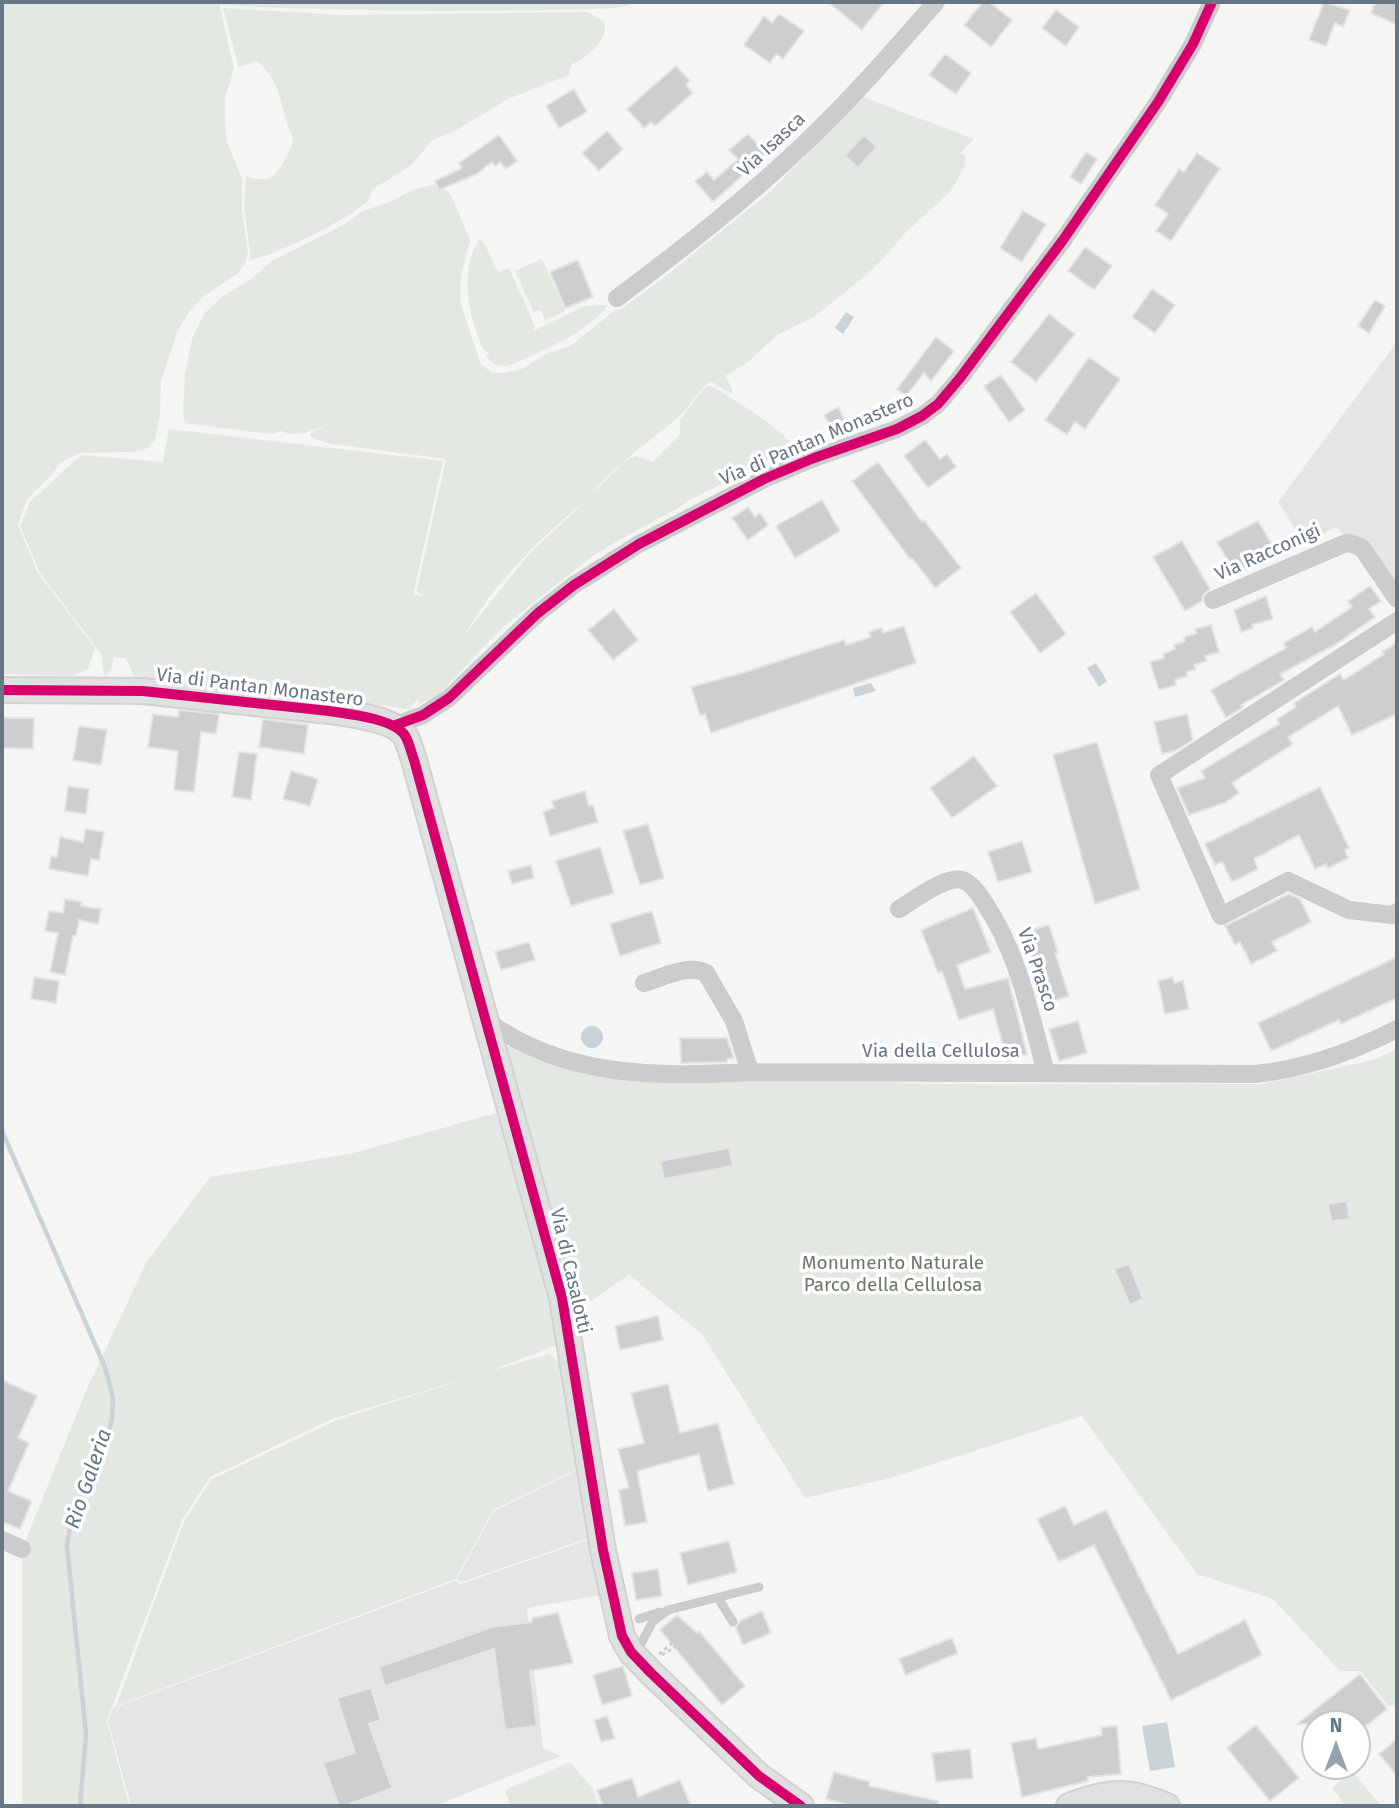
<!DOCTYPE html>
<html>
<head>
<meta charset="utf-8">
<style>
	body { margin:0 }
	#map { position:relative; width:1399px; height:1808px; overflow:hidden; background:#f5f5f4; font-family:"Fira Sans",sans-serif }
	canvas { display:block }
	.frame { position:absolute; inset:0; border:4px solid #667683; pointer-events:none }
	.north { position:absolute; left:1301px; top:1710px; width:70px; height:70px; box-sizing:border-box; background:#fff; border:2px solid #c2c8cd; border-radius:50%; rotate:0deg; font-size:19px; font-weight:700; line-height:28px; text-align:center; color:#667683 }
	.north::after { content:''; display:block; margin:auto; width:24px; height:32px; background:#98a2ab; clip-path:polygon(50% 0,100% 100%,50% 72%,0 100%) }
</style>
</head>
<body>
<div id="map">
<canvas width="1399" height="1808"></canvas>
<div class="frame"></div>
<div class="north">N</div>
</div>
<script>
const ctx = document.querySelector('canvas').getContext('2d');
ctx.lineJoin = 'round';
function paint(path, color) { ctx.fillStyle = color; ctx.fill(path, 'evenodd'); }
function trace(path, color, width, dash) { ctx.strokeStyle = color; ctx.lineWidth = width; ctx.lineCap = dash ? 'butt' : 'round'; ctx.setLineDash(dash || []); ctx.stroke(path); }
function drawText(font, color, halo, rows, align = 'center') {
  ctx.font = font + ' "Fira Sans",sans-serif'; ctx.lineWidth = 7; ctx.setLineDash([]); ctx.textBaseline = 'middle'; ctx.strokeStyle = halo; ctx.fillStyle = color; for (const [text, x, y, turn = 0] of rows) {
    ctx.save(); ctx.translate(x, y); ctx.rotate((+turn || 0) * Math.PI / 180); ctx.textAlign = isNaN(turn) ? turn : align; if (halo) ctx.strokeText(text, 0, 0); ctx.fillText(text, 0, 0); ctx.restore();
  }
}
const built = new Path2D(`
	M1397,342v249l-61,-64 -31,17 -27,-42z
	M580,1469l12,68 -130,45 -5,-3 37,-68z
	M593,1538l10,57 -76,13 16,140 18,8 -127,50h-303l-23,-85 5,-13 342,-127 6,3z`);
const green = new Path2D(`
	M2,2h217l15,67 -9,29v26l2,18 15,36v31l6,45 -3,10 -7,9 -35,24 -14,15 -12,20 -16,48 -1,35 -5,24 -5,7 -7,4 -14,2 -50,1 -19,10 -8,12 -25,24 -9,26 20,48 57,75 -7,21 -17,7 -69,-2z
	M221,2h413l-4,3 -16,3c-23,2 -47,1 -70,2 -108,2 -215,1 -322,-5z
	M223,8l120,7 245,-3 16,10c6,18 -18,36 -33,43l-2,10 -59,23 -52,31 -25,11 -22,25 -39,25c-1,4 -2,7 -4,10 -16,18 -93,55 -117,60l-7,-52 2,-32c21,7 29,3 39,-17 3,-5 8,-14 8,-20 -1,-5 -5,-11 -6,-16 -7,-23 -9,-48 -32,-62l-16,7z
	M863,97l111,42 -14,14 6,3 -1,10 -15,26 -44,40 -25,29 -22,20 -45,36 -38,19 -27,25 -24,15 7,12v6l-22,-13c-14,13 -23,30 -37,41 -29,24 -59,43 -82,73l32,-33 12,-6 18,6 27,-27v-15l24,-32 6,-2c16,7 80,49 86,63l-31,12 -75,39 -15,10 -51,27 -34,21 -87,69 -65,68 -19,9 -1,-5 -9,11 -19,-4 -1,-3v3l-146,-17 -2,-11 -18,-2 -4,10 -85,-9 -8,-19 -12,-1 -3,14 -7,5 -3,-22 -61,-81 -20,-47 10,-24 51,-47 82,7 6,-33 274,32 -30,134 11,1 -7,-4v-3l29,-130 -120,-16 -15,-6 -1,-4 19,-9 -24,9 -15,1 -9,-3 -10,3 -26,-3 -60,-8 -2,-11 2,-37 7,-36 12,-25 20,-19 27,-16 21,-18 71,-36 20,-14 29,-10 20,-11 23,-6 6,1 10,10 19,45 -9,36 -1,25 21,64 12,8h13l15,-4 27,-16 21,-6 46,-37 9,-3 37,-27 109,-88zM587,500l-57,53 -64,80c28,-50 76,-98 121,-133z
	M480,238l5,7 13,27 11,-4 26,58 -2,5 52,-25 23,-1c-22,29 -62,43 -94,59 -13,4 -21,3 -28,-9l3,-2c-8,-3 -10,-14 -13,-23 -10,-28 -14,-65 4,-92z
	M542,259l23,52 -20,9 -4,-10 -7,2 -19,-41z
	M513,1045l74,29 36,4 193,1 117,5h328l95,-20 23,-6 18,-9v656l-9,1 -27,-35h-21l-67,-72 -76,-25 -115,-158 -188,61 -89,21 -103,-164 -73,-59 -44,30 -20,37 -75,29 60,-17 16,17 14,97 -87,42 -37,69 -340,127 68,-184 28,-43 125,-59 134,-43 -139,42 -122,58 -28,43 -75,201 22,85h-107v-257l63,-156 61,-130 64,-86 144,-24 163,-46 -15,-57z
	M570,1762l23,27 6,17h-91l2,-1 -5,-15z
	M1352,1771l29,35h-35l-14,-18z`);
const water = new Path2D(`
	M846,312l8,5 -11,17 -8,-6z
	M1096,663l11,18 -8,6 -12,-19z
	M871,683l5,8 -21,6 -2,-9z
	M581 1037a11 11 0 1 1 22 0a11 11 0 1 1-22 0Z
	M1167,1722l8,45 -25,4 -8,-45z`);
const stream = new Path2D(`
	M2,1131l102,234c4,12 8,24 9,37 1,51 -42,94 -46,144l19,188 -6,72`);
const building = new Path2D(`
	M828,2h56l-22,28z
	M983,2h6l23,18 -21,27 -27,-22z
	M1324,2l26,8 -7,17 -8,-4 -9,23 -17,-6z
	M1376,2h21v23l-26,-12z
	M1056,10l23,17 -13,19 -24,-18z
	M779,14l25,17 -21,28 -7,-5 -6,9 -26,-18 20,-29 8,7z
	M945,54l26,19 -15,21 -27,-19z
	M676,66l14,15 -4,4 7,8 -38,33 -4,-4 -7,6 -17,-19z
	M574,89l13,23 -28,16 -13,-22z
	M607,131l16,18 -24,22 -17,-18z
	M748,134l18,20 -53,48 -18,-21 12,-9 7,8 24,-21 -9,-9z
	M499,135l18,26 -11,8 -6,-7 -5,4 -3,-4 -15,12 -38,16 -4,-9 27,-13 -3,-5z
	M864,135l13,12 -19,21 -13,-13z
	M1086,152l11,7 -16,25 -11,-7z
	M1197,153l23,15 -49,73 -15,-10 12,-17 -13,-9 24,-36 5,3z
	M1023,211l23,13 -24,38 -22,-14z
	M1085,247l27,19 -18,24 -26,-19z
	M578,260l15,37 -28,11 -15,-36z
	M1152,289l23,16 -20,28 -23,-16z
	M1375,300l10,6 -16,27 -11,-7z
	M1049,314l26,20 -39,48 -25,-20z
	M936,337l18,14 -23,30 -7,-8 -18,23 -9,-7z
	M1089,357l31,22 -35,50 -10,-7 -8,13 -22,-15z
	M1001,375l24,35 -16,12 -25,-36z
	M838,407l14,26 -15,5 -13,-23z
	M925,440l15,19 7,-5 9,13 -28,21 -24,-32z
	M878,462l44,60 2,-2 37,48 -26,20 -23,-30 -2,1 -58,-78z
	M822,500l18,31 -45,27 -19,-32z
	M748,507l7,10 5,-4 8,12 -20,15 -16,-22z
	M1258,521l19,32 -41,22 -19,-33z
	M1182,541l28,48 -6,5 -2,7 -17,10 -32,-54z
	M1370,586l11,15 -12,8 6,8 -40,28 -55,29 4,6 -43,25 2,2 -17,11 -15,-28 75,-42 -2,-5 28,-16 3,5 37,-25 -4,-6z
	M1036,593l30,41 -26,19 -30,-41z
	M1266,596l7,23 -21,6 1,3 -12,4 -7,-22z
	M614,609l24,31 -25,20 -25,-30z
	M1211,625l8,27 -14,4 2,5 -13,4 2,4 -10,3 1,4 -12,4 1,5 -17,5 -9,-28 14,-4 -1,-4 12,-5 -1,-4 11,-4 -1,-4 13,-4 -2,-4z
	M904,626l12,37 -205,70 -6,-19 -5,1 -9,-28 51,-14 102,-33 2,5 25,-8 -2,-5 12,-4 2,5z
	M1397,642v72l-45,21 -14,-29 -50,31 5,7 -61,39 7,10 -15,10 -35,12 -12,-27 28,-10 -4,-7 78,-47 -2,-5 19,-12 -2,-4 46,-29 4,6 40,-26 -2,-2z
	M179,710l40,4 -3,20 -15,-2 -7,60 -20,-2 4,-39 -30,-4 5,-33 25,3z
	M1187,714l6,26 -18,11 -13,3 -8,-32z
	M2,718h32l-1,31 -31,-1z
	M263,719l45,6 -4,29 -45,-7z
	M79,726l28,4 -6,35 -28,-5z
	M1097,742l43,147 -45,15 -42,-149z
	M239,752l18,2 -6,46 -19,-3z
	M974,756l23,30 -45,32 -22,-30z
	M291,771l27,8 -8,27 -27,-7z
	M68,786l21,3 -3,25 -21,-3z
	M1320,787l29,61 -4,2 3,8 -20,10 -2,-4 -11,5 -16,-34 -45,24 4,10 -26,13 -10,-20 -7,3 -10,-21z
	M585,791l4,15 4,-1 5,17 -48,14 -7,-24 11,-4 -2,-7z
	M648,824l16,54 -24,7 -17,-54z
	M86,829l18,3 -5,28 -8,-1 -3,17 -39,-7 2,-13 6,1 3,-20 23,5z
	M1022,841l10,31 -34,10 -10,-30z
	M600,847l14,46 -43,13 -15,-45z
	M531,865l3,13 -22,6 -4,-13z
	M1289,894l11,5 11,23 -39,20 5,9 -26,13 -11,-22 -5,3 -10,-19z
	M65,899l17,3 -1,4 20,3 -3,15 -19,-4 -3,16h-3l-8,39 -15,-3 8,-39 -13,-2 4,-20 14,2z
	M973,908l18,44 -34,13 8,24 43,-11 19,76 -20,6 -14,-51 -34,11 -17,-49 -4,2 -17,-43z
	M652,911l9,32 -41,13 -10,-32z
	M1049,925l9,28h-3l14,43 -26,8 -2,-7 -3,1 -6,-19 6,-2 -14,-45z
	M529,942l6,18 -34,10 -6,-18z
	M1397,957v41l-56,26 -2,-4 -68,31 -13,-28z
	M34,977l25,4 -3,22 -25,-4z
	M1173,977l1,6 9,-2 6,28 -24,5 -7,-33z
	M1078,1021l9,32 -28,8 -10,-32z
	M680,1038h47l7,20 -7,1v3l-46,1z
	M729,1148l4,18 -69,13 -4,-18z
	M1347,1201l2,18 -18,2 -3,-17z
	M1129,1264l14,35 -13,6 -16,-36z
	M658,1316l5,24 -43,10 -5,-24z
	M2,1380l35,16 -19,42 11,5 -21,48 24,10 -12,28 -18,-7z
	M668,1384l12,49 38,-10 16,61 -26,7 -9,-37 -62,17 10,51 -22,4 -6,-36 10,-2 -11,-39 26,-6 -13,-50z
	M1065,1506l9,19 32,-15 72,144 67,-34 17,35 -91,45 -77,-155 -35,17 -22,-43z
	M729,1541l8,31 -49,13 -8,-32z
	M658,1569l4,27 -26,4 -4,-27z
	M762,1611l9,22 -28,12 -7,-17 4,-7z
	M558,1613l15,50 -43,8 7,55 -32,4 -11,-81 -109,37 -6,-19 113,-40 40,-5v-4z
	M677,1615l20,18 2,-2 46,55 -23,19 -62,-75z
	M952,1638l6,15 -52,22 -7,-16z
	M623,1666l9,30 -30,9 -9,-30z
	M1360,1674l27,35 -30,24v-9h-60z
	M371,1688l10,32 -12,4 23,64 -47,18h-6l-16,-43 32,-10 -18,-55z
	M607,1716l8,22 -14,4 -7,-22z
	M1256,1725l43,53 -29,23 -43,-53z
	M1117,1726l4,48 -33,3v4l-66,16 -11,-54 25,-5 2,11 64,-14 -1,-8z
	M1397,1739v37l-18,-22z
	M970,1749l3,29 -37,4 -4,-29z
	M834,1772l36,10 -1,4 69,15 -1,5h-84l-27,-7z
	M632,1778l6,19 42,-17 11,26h-88l-6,-16z`);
const path = new Path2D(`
	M659,1654l13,-11
	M662,1655l13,-8`);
const lane = new Path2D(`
	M718,1598l15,24
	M639,1619l21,-7
	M635,1655l18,-34 15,-11 91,-23`);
const street = new Path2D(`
	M617,298c64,-48 127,-97 185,-152 48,-45 91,-95 134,-144
	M1213,600l133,-57 7,1 9,4 35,51
	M1397,621l-238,154 62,141 67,-35 61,29 43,5 5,-3
	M393,726l30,-11 26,-17 89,-85 36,-28 65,-41 125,-65 50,-21 83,-29 25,-13 16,-12 22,-26 103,-138 95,-138 35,-58 19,-42
	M899,909c15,-9 46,-33 63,-29 9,2 17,14 22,22 35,52 46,112 62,171
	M644,983c17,-5 46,-20 62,-10l28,48 16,51
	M487,1021c78,57 170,56 263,51l505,2c51,-5 97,-22 142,-45
	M2,1540l20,9`);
const secondary = new Path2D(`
	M2,690l141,1 186,20c19,3 62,7 75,23 5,7 7,18 10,26l148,538 41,252 19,86 9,16 20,21 108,103 42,30
	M1069,1806c39,-15 59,-17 98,0`);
const cycleway = new Path2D(`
	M2,690l141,1 186,20c19,3 62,7 75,23 5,7 7,18 10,26l148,538 41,252 19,86 9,16 20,21 108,103 42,30
	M393,726l30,-11 26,-17 89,-85 36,-28 65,-41 125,-65 50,-21 83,-29 25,-13 16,-12 22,-26 103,-138 95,-138 35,-58 19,-42`);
const streetNames = [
	["Via Isasca",772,145,-43],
	["Via di Pantan Monastero",817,440,-23],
	["Via Racconigi",1268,553,-24],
	["Via di Pantan Monastero",260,688,7],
	["Via Prasco",1037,970,71],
	["Via della Cellulosa",941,1052],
	["Via di Casalotti",570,1271,77]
];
const parkNames = [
	["Monumento Naturale",893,1264],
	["Parco della Cellulosa",893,1286]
];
const waterNames = [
	["Rio Galeria",89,1479,-71]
];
paint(built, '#e4e5e5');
paint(green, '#e4e8e2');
paint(water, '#cad3d5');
trace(stream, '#cad3d5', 4.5);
paint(building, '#cdcecf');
trace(building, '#e4e4e4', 2);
trace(secondary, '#d1d2d2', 28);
trace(path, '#c9caca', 2.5, [3.5, 3.5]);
trace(lane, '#cacccd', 9);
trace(street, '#cacccd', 18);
trace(secondary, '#dfe0e0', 24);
trace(cycleway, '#d6006c', 10);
drawText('19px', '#667683', '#fff', streetNames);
drawText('19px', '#697a64', '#fff', parkNames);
drawText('italic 21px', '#61787f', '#fff', waterNames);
</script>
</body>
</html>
